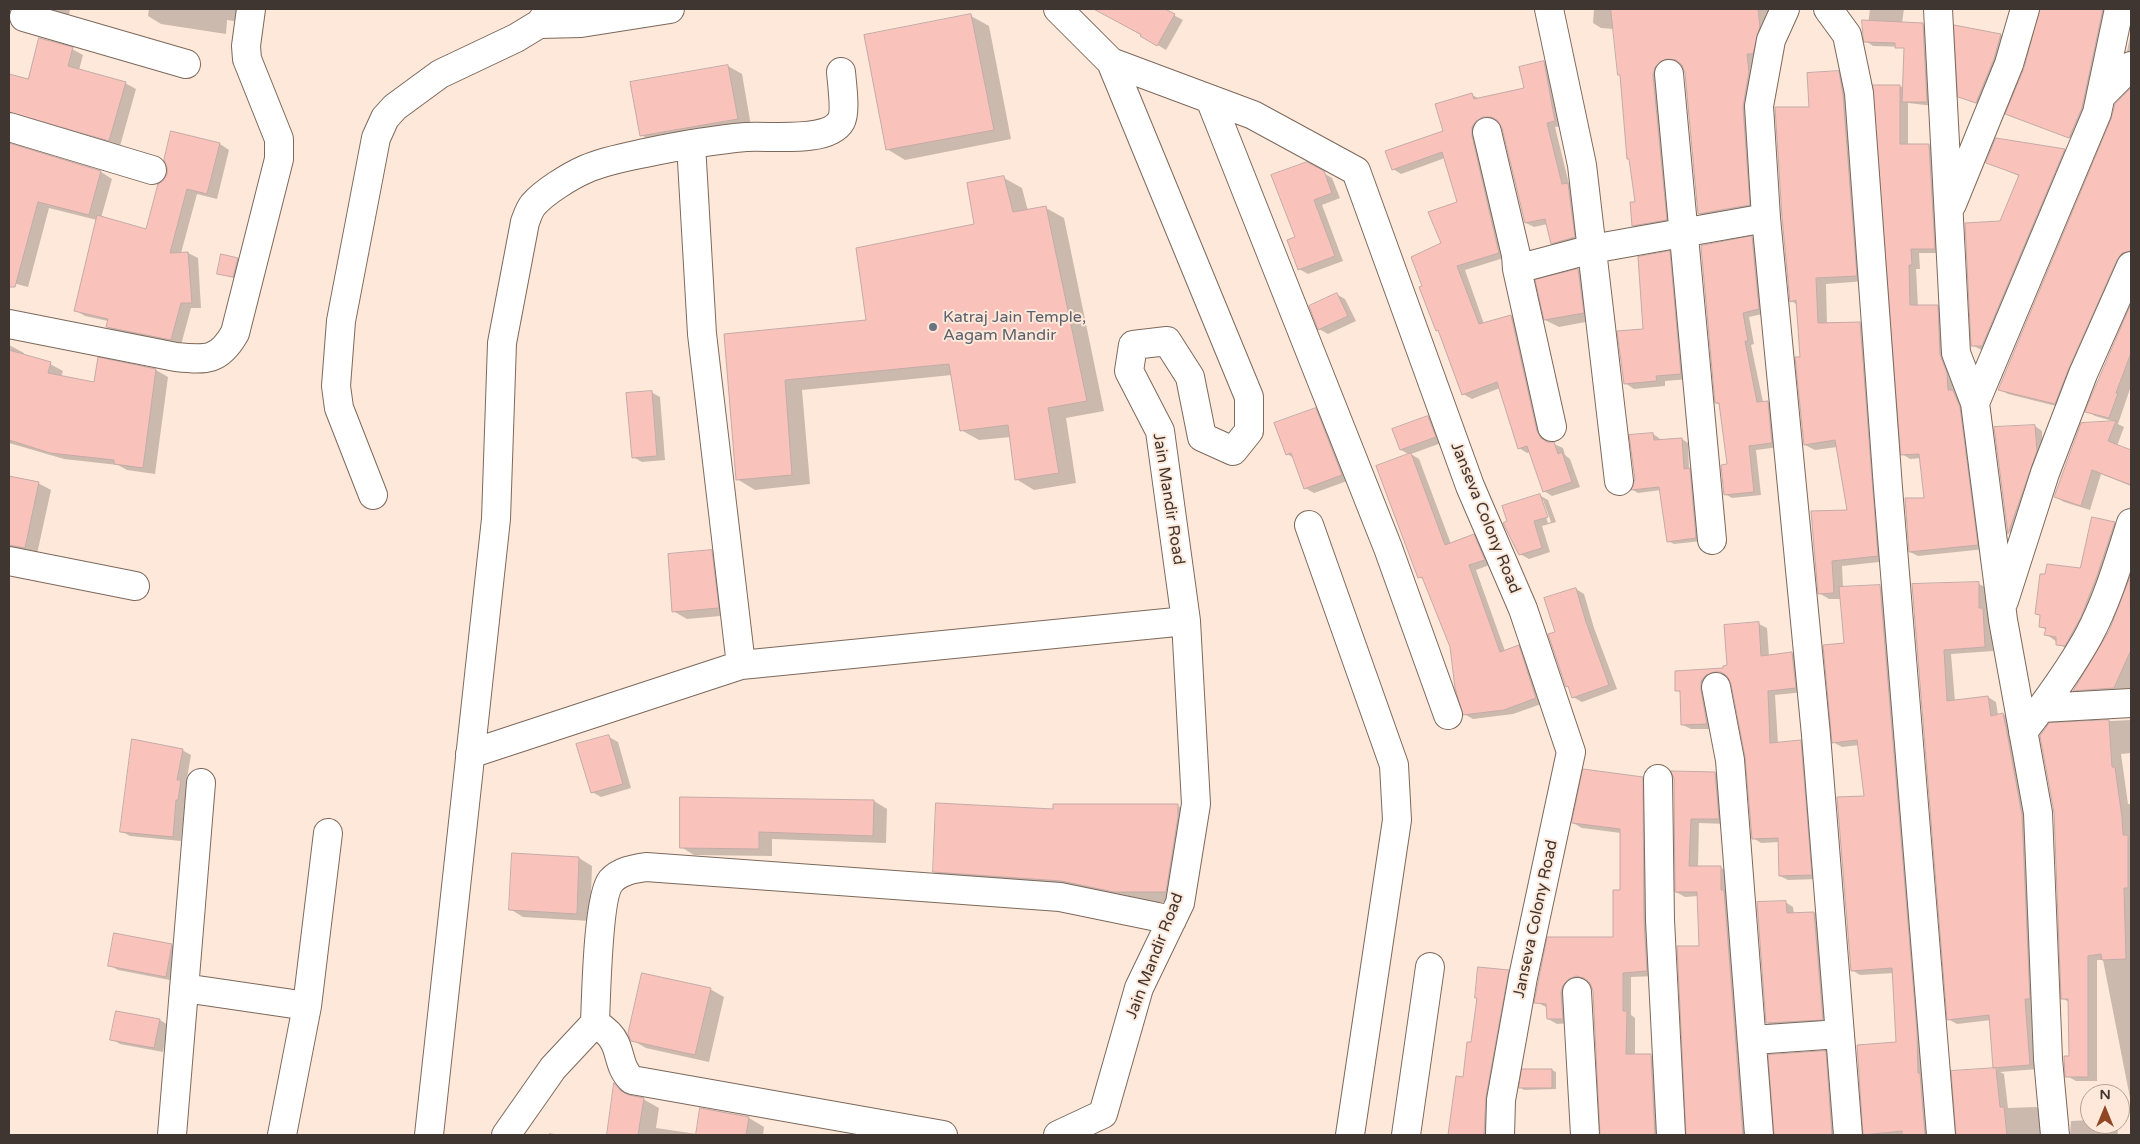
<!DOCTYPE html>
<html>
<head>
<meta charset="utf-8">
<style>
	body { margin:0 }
	#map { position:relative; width:2140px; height:1144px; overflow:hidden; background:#fee8d9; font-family:"Varela Round",sans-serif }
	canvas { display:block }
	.frame { position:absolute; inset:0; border:10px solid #3f3631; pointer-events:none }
	.north { position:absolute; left:2080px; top:1084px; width:50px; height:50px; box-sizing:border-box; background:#fee8d9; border:1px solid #b2a196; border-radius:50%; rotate:0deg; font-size:14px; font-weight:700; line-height:20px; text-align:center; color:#3f3631 }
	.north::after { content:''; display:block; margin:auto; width:18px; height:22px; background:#8f4823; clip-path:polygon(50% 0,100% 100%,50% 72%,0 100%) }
</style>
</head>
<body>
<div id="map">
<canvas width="2140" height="1144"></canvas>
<div class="frame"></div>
<div class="north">N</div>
</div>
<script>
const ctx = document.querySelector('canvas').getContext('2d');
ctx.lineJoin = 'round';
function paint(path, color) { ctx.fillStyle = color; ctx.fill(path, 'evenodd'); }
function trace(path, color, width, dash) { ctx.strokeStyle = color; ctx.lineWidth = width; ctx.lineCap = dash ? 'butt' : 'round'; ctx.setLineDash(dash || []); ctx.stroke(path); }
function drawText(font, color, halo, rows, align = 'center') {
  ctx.font = font + ' "Varela Round",sans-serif'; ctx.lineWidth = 4; ctx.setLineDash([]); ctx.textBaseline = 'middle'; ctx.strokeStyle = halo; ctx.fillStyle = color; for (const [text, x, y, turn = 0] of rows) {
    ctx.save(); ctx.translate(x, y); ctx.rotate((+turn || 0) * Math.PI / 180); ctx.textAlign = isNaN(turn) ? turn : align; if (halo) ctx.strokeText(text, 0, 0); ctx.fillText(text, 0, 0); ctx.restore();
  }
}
const shadow = new Path2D(`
	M46,9h24l-1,6z
	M149,9h99l-1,14 -20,-3 -1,14 -65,-10 -13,-8z
	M1097,9h65l21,11 -17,30z
	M1594,9h184l-20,200 -51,9 -8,-4 -13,-142 -4,-8 -6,-1 -8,3 7,158 -33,6 -9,-5 4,-22 -23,-174 -13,-1 -8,-5z
	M1870,9h34l-2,14 6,24 -35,-1 -7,-5z
	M2041,9h72l-34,133 -72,-28 18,-45z
	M971,16l18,10 22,113 -106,21 -18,-11z
	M1923,24l7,4 4,78 -26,-3v42h21l8,5 5,103h-23l1,16h-4l2,37h20l7,5 10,82 6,3 24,153 -67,7 -8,-4 15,-53 -4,-41 -11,1 -8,-5 -27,-368h25l4,2z
	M1956,26l45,9 9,5 -25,67 -26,-11z
	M2131,33v20l-4,-2z
	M72,49l11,6 -4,15 46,13 11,6 -16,57 -111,-32v-39l20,6z
	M1544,63l8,5 10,58 -7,1 14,57 7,5 6,53 -22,6 -8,-5 -4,-19 -14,3 -8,-4 -23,-95 -3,-7h-8l15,136 -42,13 19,54 27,-8 8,5 26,116 3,6 6,1 9,4 2,7 5,4 10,28 -28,9 -8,-5 -13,-39 -4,1 -8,-5 -19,-60 -28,11 -9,-5 -22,-62 -4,-2 -13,-43 34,-85 -13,-44 -44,16 -8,-5 51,-38 28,-36 8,4 46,-10z
	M728,66l14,8 9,52 -96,17 -14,-8 -9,-52z
	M1838,73l11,6 17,202 -40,3 1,40h33l10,5 18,232 -46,5 1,22 37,-1 9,5 44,543h-68l32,-92 -3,-70 -34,2 -8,-5 14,-173 -7,-52 -17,2 -9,-5 12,-98 -4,-45h-12l-10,-6 29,-82 -11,-64 -22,3 -10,-5 -7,-140 -7,-4 19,-193z
	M2131,90v168l-67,150 -56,-14 -9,-5 114,-270 3,-14z
	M172,132l48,12 9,6 -12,49 -20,-5 -16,59h7l10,5 3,50h-10l-10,37 -64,-13 -10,-5 1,-6 -23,-5 -10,-6 22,-90 -48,-12 -21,79 -19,-5v-132l92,22 11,7 -11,39 46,13 21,-57z
	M2065,150l10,6 -92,195 -11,-6 29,-123 18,-46 -32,-14z
	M1307,163l25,15 8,20 -18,7 21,56 -35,13 -9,-5 -2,-31z
	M1004,178l18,10 6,23 18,-3 18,10 40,193 -38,7 10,65 -42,7 -18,-11 -5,-42 -32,3 -18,-10 -9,-55 -150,15 8,94 -55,6 -18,-11 -12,-144 143,-13 108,-97z
	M1752,238l7,4 7,71 -17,4 5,27 -3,1 12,57h5l7,4 4,41 -23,3 5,45 -29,3 -7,-4 3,-29 -7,-60 -5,-2z
	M1669,252l9,5 11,122 -24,2v5l-31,3 -9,-6z
	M237,259l4,3 -4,17 -19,-6z
	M1578,270l14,8 4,42 -37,7 -14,-7 -8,-39z
	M1336,294l9,5 11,22 -28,13 -9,-5 -9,-22z
	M2131,308v78l-13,38 6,3 -7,19 14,5v35l-30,-12 -11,36 -26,-8 -9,-5 27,-73 34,-2 -21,-6 -8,-5z
	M9,345l15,8 -1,2 27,9 13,7 -2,6 34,7 4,-25 57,11 12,7 -13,97 -28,-4 -9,-5 -54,-6 -55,-16z
	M651,392l9,5 5,63 -23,2 -9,-5z
	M1316,409l8,6 26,65 -36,13 -9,-5 -11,-30 -7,-4z
	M1428,417l9,5 7,20 -33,12 8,5 32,85 23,-8 8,4 10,24 -16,6 29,81 14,-5 8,5 17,52 -31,11 -40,5 -9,-5 -13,-67 -26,-67 -6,-3 -9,-122 -9,-5 -7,-20z
	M2035,426l7,5 1,25 -27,81 -6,-3 -15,-106z
	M1653,434l6,4 1,3 22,-2 6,4 1,26 7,4 6,68 -28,3 -6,-3 -7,-51 -23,3 -5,-3z
	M9,477l29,6 13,7 -14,64 -28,-5z
	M1539,495l9,5 8,22 -14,4 8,26 -21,7 -9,-5 -5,-6 -10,-24zM1540,500h3l8,22 -3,1z
	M2114,523l12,7 -57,121 -23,-17v-4l-6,-4 1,-10 -5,-3 45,-44z
	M711,552l14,8 6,55 -44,4 -14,-8z
	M2131,574v118l-48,3 -8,-5 28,-45 13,-28z
	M1979,584l8,4v24l4,2 2,37 -42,3 4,48 33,-5 8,5 2,13 5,-1 8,5 19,101 8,249 -38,3 4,2 4,34 28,-1 9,5 2,23h-89l-5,-63 45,-3 -4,-2 -3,-47 -34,4 -9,-5 -35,-433z
	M1576,589l8,5 10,34 23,61 -35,13 -9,-5 -3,-9 -3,-2 -10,-54z
	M1759,624l8,4 2,28 23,-2 8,5 4,33 -29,3 3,49 22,-3 9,5 10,133 -31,1 -8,-4 -1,-34 -18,1 -8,-5 -6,-81 -14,-73 -4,-8h-6l-8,53h-24l-8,-4 -2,-32 -4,-3 -1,-18 48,-3z
	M2131,720v33l-10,1 7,50h3v299l-28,-143h-6v121h-21l-9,-5 3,-19 -1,-55 -7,-4 -12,-274z
	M609,737l9,5 13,46 -30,9 -9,-5z
	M182,750l9,5 -5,29 3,2 -2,18h-2l-4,37 -51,-5 -9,-5z
	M1715,773l9,5 3,46 -28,-1 -1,44h22l9,5 22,263h-63l-10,-187h23l-3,-52 -13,1 -9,-5 -1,-113z
	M1643,778l8,5 4,193 -24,1v38l4,3v38h16l9,5 4,74h-62l-8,-144 -4,-9 -12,1 -7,40 -14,1 -9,-5v-11l-12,-6 78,-63 7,-48v-58l-39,-5 -9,-5z
	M681,798l193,3 13,8 -1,34 -114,-4v17l-78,-1 -13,-8z
	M1178,806l17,10 -12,86h-50l-181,-20 -18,-11 121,-61z
	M513,854l66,4 13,8 -2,55 -67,-4 -13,-8z
	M1785,902l8,5 1,7 20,-1 8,4 8,106 -55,4 -8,-4z
	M172,945l8,5 -5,31 -57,-11 -9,-5z
	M1508,971l9,5 -23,159h-44l7,-57 7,1 8,-35z
	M710,989l14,8 -15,65 -63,-14 -14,-8z
	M160,1020l8,5 -5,27 -43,-8 -8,-5z
	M1825,1052l9,5 6,78h-64z
	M1523,1070h29l4,2v17l-32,1 -4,-3z
	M615,1085l18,12 10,2 16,9 -3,20 41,6 52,-16 15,9 -1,8h-155z
	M2090,1120v4h27l1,11h-48l1,-14z
	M549,1133l11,2h-11z`);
const building = new Path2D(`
	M1094,9h71l10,5 -18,32 -17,-10 1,-1z
	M1611,9h147l2,17 -7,28h-6l2,18 -6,35 7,98 -52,9 -13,-141 -3,-8 -6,-5 -9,-1 -7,3 -5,5 -2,8 14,145 -35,6 -2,-24h5l-6,-43h-2l-7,-84h-2z
	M2040,9h63l-21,99 -13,30 -64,-24 19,-46z
	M971,14l23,116 -108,20 -22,-115z
	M1862,20l61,3 4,79h-25l2,-54h-9v-5l-31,-1z
	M1954,25l47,9 -7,25 -18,44 -18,-6z
	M39,38l34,9 -5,19 58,16 -17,59 -100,-29v-38l19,5z
	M1544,61l11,60 -8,2 15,61 6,-1 7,54 -24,7 -6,-25 -20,4 -23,-95 -4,-7 -6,-4h-9l-7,4 -4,6v9l27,117 -42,13 22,58 32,-9 26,116 4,7 6,4h7l4,12 4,-2 10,30 -29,10 -16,-46 -9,3 -21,-67 -35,13 -24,-65 -2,1 -17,-44 3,-1 -11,-29 30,-14 -13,-31 29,-10 -15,-50 -50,18 -7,-19 58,-20 -8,-27 37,-11 2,6 50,-11 -5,-21z
	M728,65l10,54 -98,17 -10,-54z
	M1839,71l4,24 14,181 -41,2 2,45 42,-1 18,234 -46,5 2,32 -16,1 -7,-83 36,-1 -12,-70 -31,5 -9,-88h5l-4,-57 -6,2 -8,-85 -7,-110h34l-2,-34z
	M1873,85h27v59h29l6,105h-24l1,16h-3l1,40h28l2,49 7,19 1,17h5l7,17 18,138 -69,7 -4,-54h19l-5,-44 -18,1z
	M2131,88v163l-9,2 -5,7 -48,108 -14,36 -57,-14 113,-271 4,-15z
	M171,131l49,12 -13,51 -20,-5 -17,64 18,-1 4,51h-11l-10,37 -65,-13 2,-8 -34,-8 23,-96 49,14 12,-45 5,-3 4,-7v-7l-3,-7z
	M1996,138l69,11 -83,197h-11l-6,-123 35,-2 19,-46 -33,-12z
	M9,143l92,28 -12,44 -51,-13 -23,85h-6z
	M1307,162l17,9 8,22 -18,7 21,56 -37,14 -11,-30 8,-3 -24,-62z
	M1004,176l9,36 33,-6 41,195 -39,7 11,65 -44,7 -7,-55 -48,6 -11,-67 -164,16 7,95 -56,5 -12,-146 142,-14 -10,-72 118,-24 -7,-41z
	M1752,236l7,73 -16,4 5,28h-3l12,61 11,-1 4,42 -23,3 5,46 -30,3 -3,-30 6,-1 -8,-61h-4l-14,-157z
	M1670,251l11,123 -25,2 1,5 -33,3 -7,-53 26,-2 -5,-72z
	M221,254l17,4 -5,19 -16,-3z
	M1578,269l6,44 -40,7 -9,-40z
	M1337,293l11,23 -30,14 -9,-24z
	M2131,304v49l-15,40h2l-9,25 -24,-6z
	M9,350l42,12 -3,11 46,9 4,-25 58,12 -13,99 -29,-4v-4l-64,-7 -41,-13z
	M652,391l5,65 -25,2 -6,-65z
	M1316,408l26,67 -38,14 -13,-36 -5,2 -12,-32z
	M1428,416l8,21 -36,13 -8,-21z
	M2116,421l-8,20 23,9v35l-39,-15 -11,36 -27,-9 27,-74z
	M2035,425l2,26 -29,83 -14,-107z
	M1653,433l1,7 28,-2 2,31 6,-1 6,70 -29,4 -8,-55 -28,3 4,-11 -6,-44z
	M1411,453l34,92 29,-11 11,26 -16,5 31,87 19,-7 17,53 -32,12 -41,5 -8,-27 -5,-41 -28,-70 -4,1 -42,-112z
	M9,476l30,6 -14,66 -16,-3z
	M1540,494l8,23 -14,4 8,27 -23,7 -16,-32 4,-2 -5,-15z
	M2092,517l23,5 -18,54 -16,41 -16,29 -9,-1v-8l-12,-2 2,-7 -7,-1 1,-12 -5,-1 5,-40h5l2,-10 33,4z
	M712,550l7,58 -47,4 -4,-58z
	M2130,577l1,73 -17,38 -41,3 36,-60z
	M1979,582v26h4l2,39 -41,3 3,51 41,-5 3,20 12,-3 3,14 16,88 8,184h-5l5,66 -37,3 -4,-53 -42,5 -35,-436z
	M1880,585l37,446 1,42h2l5,62h-23v-4l-39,4 -6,-90 39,-3 -4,-74 -41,3 -14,-174 27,-1 -7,-56 -25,3 -9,-98 21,-2 -5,-56z
	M1576,588l10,34 23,63 -37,13 -4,-12 -2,1 -18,-53 7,-2 -11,-34z
	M1759,622l2,34 31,-4 4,36 -28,3 2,52 31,-3 11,135 -33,1 -1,-38 -26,1 -7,-82 -14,-73 -4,-8 -6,-4h-7l-8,3 -5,6v9l6,34 -26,1 -1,-34h-5v-20l48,-3v-2l4,-1 -3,-40z
	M2109,720l3,47h3l7,50 1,18h5v53h-4l2,71 -24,1 -1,-6 -13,2v121h-23l-1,-21h5l-1,-57h-7l-7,-187 -14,-76 9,-13z
	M609,735l14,49 -32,9 -15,-49z
	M132,739l51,10 -6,31h4l-3,20h-2l-3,37 -53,-5z
	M1583,769l60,8 1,143 3,51 -24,2v38h4l-1,43h25l4,81h-55l-7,-144 -3,-8 -6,-5 -8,-2 -7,3 -6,6 -2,8 2,26h-16l-1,-15 -12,-1 13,-66h66v-47h7v-61l-48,-6z
	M1671,771l44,1 4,47h-28l-2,47h32v24h3l19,245h-57l-9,-189h22l-2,-54h-22l-1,-113z
	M680,797l194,3 -1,36 -114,-4v17l-79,-1z
	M936,803l117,6v-5h125v13l-12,75h-52l-53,-11 -128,-9z
	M512,853l67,4 -2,57 -68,-4z
	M1786,901l1,12 27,-1 9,108 -57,3 -9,-121z
	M114,933l58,11 -6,33 -58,-11z
	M1478,967l31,3 -23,127 -2,38h-36l8,-59 7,1 4,-35h4l6,-44h-2z
	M642,973l69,15 -16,67 -64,-14 -3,-7z
	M116,1011l44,8 -6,29 -44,-8z
	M1826,1051l6,84h-58l-6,-80z
	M1996,1068l4,39h4l3,28h-51l-5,-64z
	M1522,1069h30v19h-33z
	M614,1083l7,8 8,4 15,3 -6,37h-31z
	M700,1108l49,9 -3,18h-50z`);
const minor = new Path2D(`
	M1549,9l33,156 37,316
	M1785,9l-14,31 -12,66 7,112 50,517 32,400
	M1828,9l19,26 12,58 29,395 53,647
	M1938,9l18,344 19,50 28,217 35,193 10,246 7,76
	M24,17l162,47
	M539,24l42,-1 89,-14
	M1111,62l142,53 103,56 114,315 53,123 48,143 -48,225 -22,123 -1,35
	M1669,74l43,466
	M2101,96l30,-30
	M1210,99l178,449 60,167
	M9,127l143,43
	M1487,132l29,123 1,14 35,158
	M691,144l11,190 39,331 445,-44
	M1952,204l57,-140 16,-55
	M1517,269l75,-20 174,-31
	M9,324l167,33c31,3 43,4 59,-24l44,-174v-20l-32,-80 -1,-13 5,-37
	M1975,403l122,-290 22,-104
	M373,495l-34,-87 -3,-22 5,-65 35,-183 9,-20 10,-11 45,-33 76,-36 23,-14 5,-6 3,-9
	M1309,525l85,240 3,55 -47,315
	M9,561l126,25
	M2004,601l41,-128 38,-99 48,-108
	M1716,687l14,73 29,375
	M2042,708l89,-5
	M2023,732c24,-31 46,-61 65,-95 19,-35 31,-76 43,-114
	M470,754l271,-89
	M1658,779l2,141 11,215
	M184,988l123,18
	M1577,992l8,143
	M1753,1040l87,-6
	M172,1135l29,-352
	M282,1135l25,-129 21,-173
	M429,1135l67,-616 6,-176 23,-121c2,-5 4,-12 8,-17 11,-13 37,-29 53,-36 18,-8 40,-12 59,-16 33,-7 67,-13 101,-16 22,-2 82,7 95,-16 5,-9 1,-37 0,-49
	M506,1135l47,-67 42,-45
	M943,1135l-311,-55c-12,-11 -11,-24 -17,-37 -4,-9 -12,-15 -20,-20 1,-25 3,-127 16,-142 9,-10 22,-12 35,-14l414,30 112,23
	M1058,1135l45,-21 36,-126 41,-85 16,-99 -10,-183 -26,-190 -31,-60 4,-26 34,-4 23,36 12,60 31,14 16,-20v-34l-138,-335 -53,-53
	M1406,1135l24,-168`);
const markers = [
	[933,327,5,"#6b7280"]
];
const worshipNames = [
	["Katraj Jain Temple,",943,318],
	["Aagam Mandir",943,336]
];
const streetNames = [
	["Jain Mandir Road",1168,499,81],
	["Janseva Colony Road",1485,518,68],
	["Janseva Colony Road",1536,919,-78],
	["Jain Mandir Road",1155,956,-69]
];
paint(shadow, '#0003');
paint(building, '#f9c3bc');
trace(building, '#c4aaa6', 1);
trace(minor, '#7c695c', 30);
trace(minor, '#fff', 28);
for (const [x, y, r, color] of markers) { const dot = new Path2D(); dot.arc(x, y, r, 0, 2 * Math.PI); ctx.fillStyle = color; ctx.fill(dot); trace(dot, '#fee8d9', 2); }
drawText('16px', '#5b616d', '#fee8d9', worshipNames, 'left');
drawText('16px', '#3f3631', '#fee8d9', streetNames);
</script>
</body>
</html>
